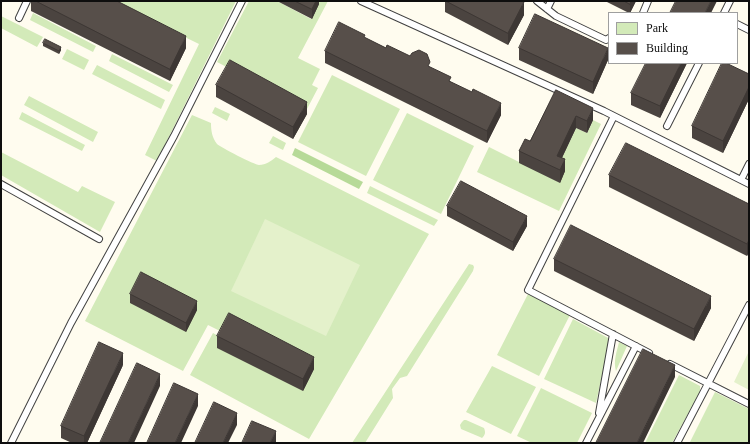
<!DOCTYPE html>
<html>
<head>
<meta charset="utf-8">
<style>
	body { margin:0 }
	#map { position:relative; width:750px; height:444px; overflow:hidden; background:#fffcef; font-family:"Times New Roman",serif }
	canvas { display:block }
	.frame { position:absolute; inset:0; border:2px solid #0e0e0e; pointer-events:none }
	.legend { position:absolute; left:608px; top:12px; width:130px; height:52px; box-sizing:border-box; background:#fff; border:1px solid #9f9f9f; margin:0; padding:5px 7px; list-style:none; font-size:12px; color:#0e0e0e }
	.legend li { display:flex; align-items:center; gap:8px; height:20px }
	.legend b { width:20px; border:1px solid #9f9f9f }
</style>
</head>
<body>
<div id="map">
<canvas width="750" height="444"></canvas>
<div class="frame"></div>
<ul class="legend">
<li><b style="height:11px;background:#d3eab9"></b>Park</li>
<li><b style="height:11px;background:#574f4a"></b>Building</li>
</ul>
</div>
<script>
const ctx = document.querySelector('canvas').getContext('2d');
ctx.lineJoin = 'round';
function paint(path, color) { ctx.fillStyle = color; ctx.fill(path, 'evenodd'); }
function trace(path, color, width, dash) { ctx.strokeStyle = color; ctx.lineWidth = width; ctx.lineCap = dash ? 'butt' : 'round'; ctx.setLineDash(dash || []); ctx.stroke(path); }
const green = new Path2D(`
	M111,1h125l-79,160 -12,-6 54,-111z
	M249,1h28l34,18 1,-18h16l-30,57 22,11 -8,16 6,3 -11,21 -90,-47z
	M33,13l63,33 -3,6 -63,-32z
	M1,16l42,21 -6,10 -36,-19z
	M67,49l22,11 -5,10 -22,-11z
	M112,54l61,31 -4,7 -60,-31z
	M97,65l68,35 -4,9 -69,-35z
	M332,75l68,34 -34,67 -68,-34z
	M29,96l69,36 -5,10 -69,-37z
	M215,107l15,7 -3,7 -15,-8z
	M22,112l63,33 -3,6 -63,-32z
	M407,113l67,33 -33,68 -68,-34z
	M192,115l19,8c0,8 1,14 6,21 3,3 38,21 42,21 7,0 12,-4 17,-8l153,77 -120,205 -119,-64 23,-42 9,5 2,-5 -16,-8 -25,46 -98,-50z
	M593,120l8,4 -42,87 -82,-39 12,-25 70,35 -2,-14 19,-40 11,5z
	M273,136l13,7 -3,7 -14,-7z
	M1,152l77,40 4,-6 33,16 -15,30 -99,-57z
	M370,186l68,34 -4,6 -67,-33z
	M469,264l4,1 1,2 -1,4 -66,105 -7,2 -8,11 1,9 -28,45h-13z
	M528,294l42,21 -31,61 -42,-21z
	M573,319l37,20 -14,64 -52,-24z
	M619,342l8,4 -11,25c-3,-10 1,-20 3,-29z
	M492,366l44,21 -25,47 -45,-22z
	M679,375l21,11v6l-28,51h-27z
	M541,388l51,25 -15,30h-45l-15,-7z
	M715,392l34,17v34h-58l-1,-1z
	M464,420h2l18,8c2,5 1,7 -2,10l-2,-1 -19,-8 -1,-4 2,-3z`);
const forest = new Path2D(`
	M295,148l68,34 -4,7 -67,-34z`);
const pitch = new Path2D(`
	M265,219l95,46 -34,71 -95,-45z
	M749,351v39l-15,-8z`);
const service = new Path2D(`
	M361,1l243,110 145,73
	M537,1l19,15 50,24 3,-2
	M547,9l4,-8
	M643,13l5,-12
	M724,13l6,-12
	M19,18l8,-17
	M737,24l12,6
	M614,116l-86,174 121,63
	M667,126l32,-63
	M741,180l8,-16
	M1,184l98,55
	M670,364l79,40
	M599,413l14,-79
	M11,443l60,-120 103,-187 68,-135
	M586,443l50,-97
	M677,443l72,-138`);
const wall = new Path2D(`
	M31,1h86l69,47 -16,33 -139,-70z
	M277,1h42v3l-7,15z
	M445,1h76l3,14 -16,30 -63,-33z
	M605,1h31l-6,12h-1z
	M365,38l21,10 44,19 21,15 50,33 -14,28 -162,-80v-12z
	M43,43l18,7 -2,4 -16,-8z
	M519,48l89,12 -15,34 -74,-34z
	M687,63l-27,55 -29,-13v-12z
	M749,74v25l-26,54 -31,-15v-12z
	M216,85l91,29 -14,25 -77,-42z
	M556,90l37,30 -6,13 -11,-5 -14,30 3,13 -5,12 -41,-20v-12l11,-10z
	M609,175l140,29v48l-2,4 -138,-69z
	M447,206l80,20 -14,25 -66,-35z
	M554,259l157,49 -17,33 -140,-70z
	M130,294l67,16 -11,22 -56,-29z
	M217,336l97,33 -11,22 -86,-43z
	M123,365l-36,78h-15l-11,-5v-12z`);
const shadedWall = new Path2D(`
	M316,1h3v3l-7,15v-10z
	M631,1h5l-6,12v-9z
	M711,1h6l-6,12h-6z
	M524,2v13l-16,30v-12z
	M186,36v12l-16,33v-12z
	M61,47v3l-2,4v-3z
	M608,48v12l-15,34v-12z
	M681,63h6l-27,55v-12z
	M749,87v12l-26,54v-12z
	M307,102v12l-14,25v-12z
	M501,103v12l-14,28v-12z
	M593,108v12l-6,13v-12z
	M576,116v12l-19,40v-12z
	M565,159v12l-5,12v-13z
	M527,216v10l-14,25v-9z
	M749,240v12l-2,4v-12z
	M711,296v12l-17,33v-12z
	M197,301v9l-11,22v-9z
	M123,353v12l-36,78h-3v-7z
	M314,357v12l-11,22v-12z
	M675,365v12l-32,66h-6z
	M160,374v12l-26,57h-6z
	M198,394v12l-17,37h-6z
	M237,413v12l-9,18h-5z
	M276,431v12h-6z`);
const building = new Path2D(`
	M36,1h81l69,35 -16,33z
	M295,1h21l-4,8z
	M446,1h75l3,1 -16,31z
	M624,1h7l-1,3z
	M676,1h35l-6,12h-35z
	M535,14l73,34 -15,34 -74,-34z
	M339,22l26,13 -1,2 22,11 1,-3 23,11 2,-3 7,-3 8,4 3,8 -2,4 23,11 -2,4 23,11 1,-3 28,14 -14,28 -162,-80z
	M45,39l16,8 -2,4 -16,-8z
	M230,60l77,42 -14,25 -77,-42z
	M646,63h35l-21,43 -29,-13z
	M722,63h4l23,11v13l-26,54 -31,-15z
	M556,90l37,18 -6,13 -11,-5 -19,40 8,3 -5,11 -41,-19 6,-12 5,2z
	M626,143l123,61v36l-2,4 -138,-69z
	M461,181l66,35 -14,26 -66,-36z
	M571,225l140,71 -17,33 -140,-70z
	M141,272l56,29 -11,22 -56,-29z
	M229,313l85,44 -11,22 -86,-43z
	M99,342l24,11 -39,83 -23,-10z
	M643,349l32,16 -38,78h-41z
	M137,363l23,11 -32,69h-28z
	M174,383l24,11 -23,49h-28z
	M214,402l23,11 -14,30h-28z
	M252,421l24,10 -6,12h-28z`);
paint(green, '#d3eab9');
paint(forest, '#b7da98');
paint(pitch, '#e4f1cb');
trace(service, '#414141', 8);
trace(service, '#fff', 6);
paint(wall, '#4b4440');
paint(shadedWall, '#3d3734');
paint(building, '#574f4a');
trace(building, '#3d3734', 1);
</script>
</body>
</html>
